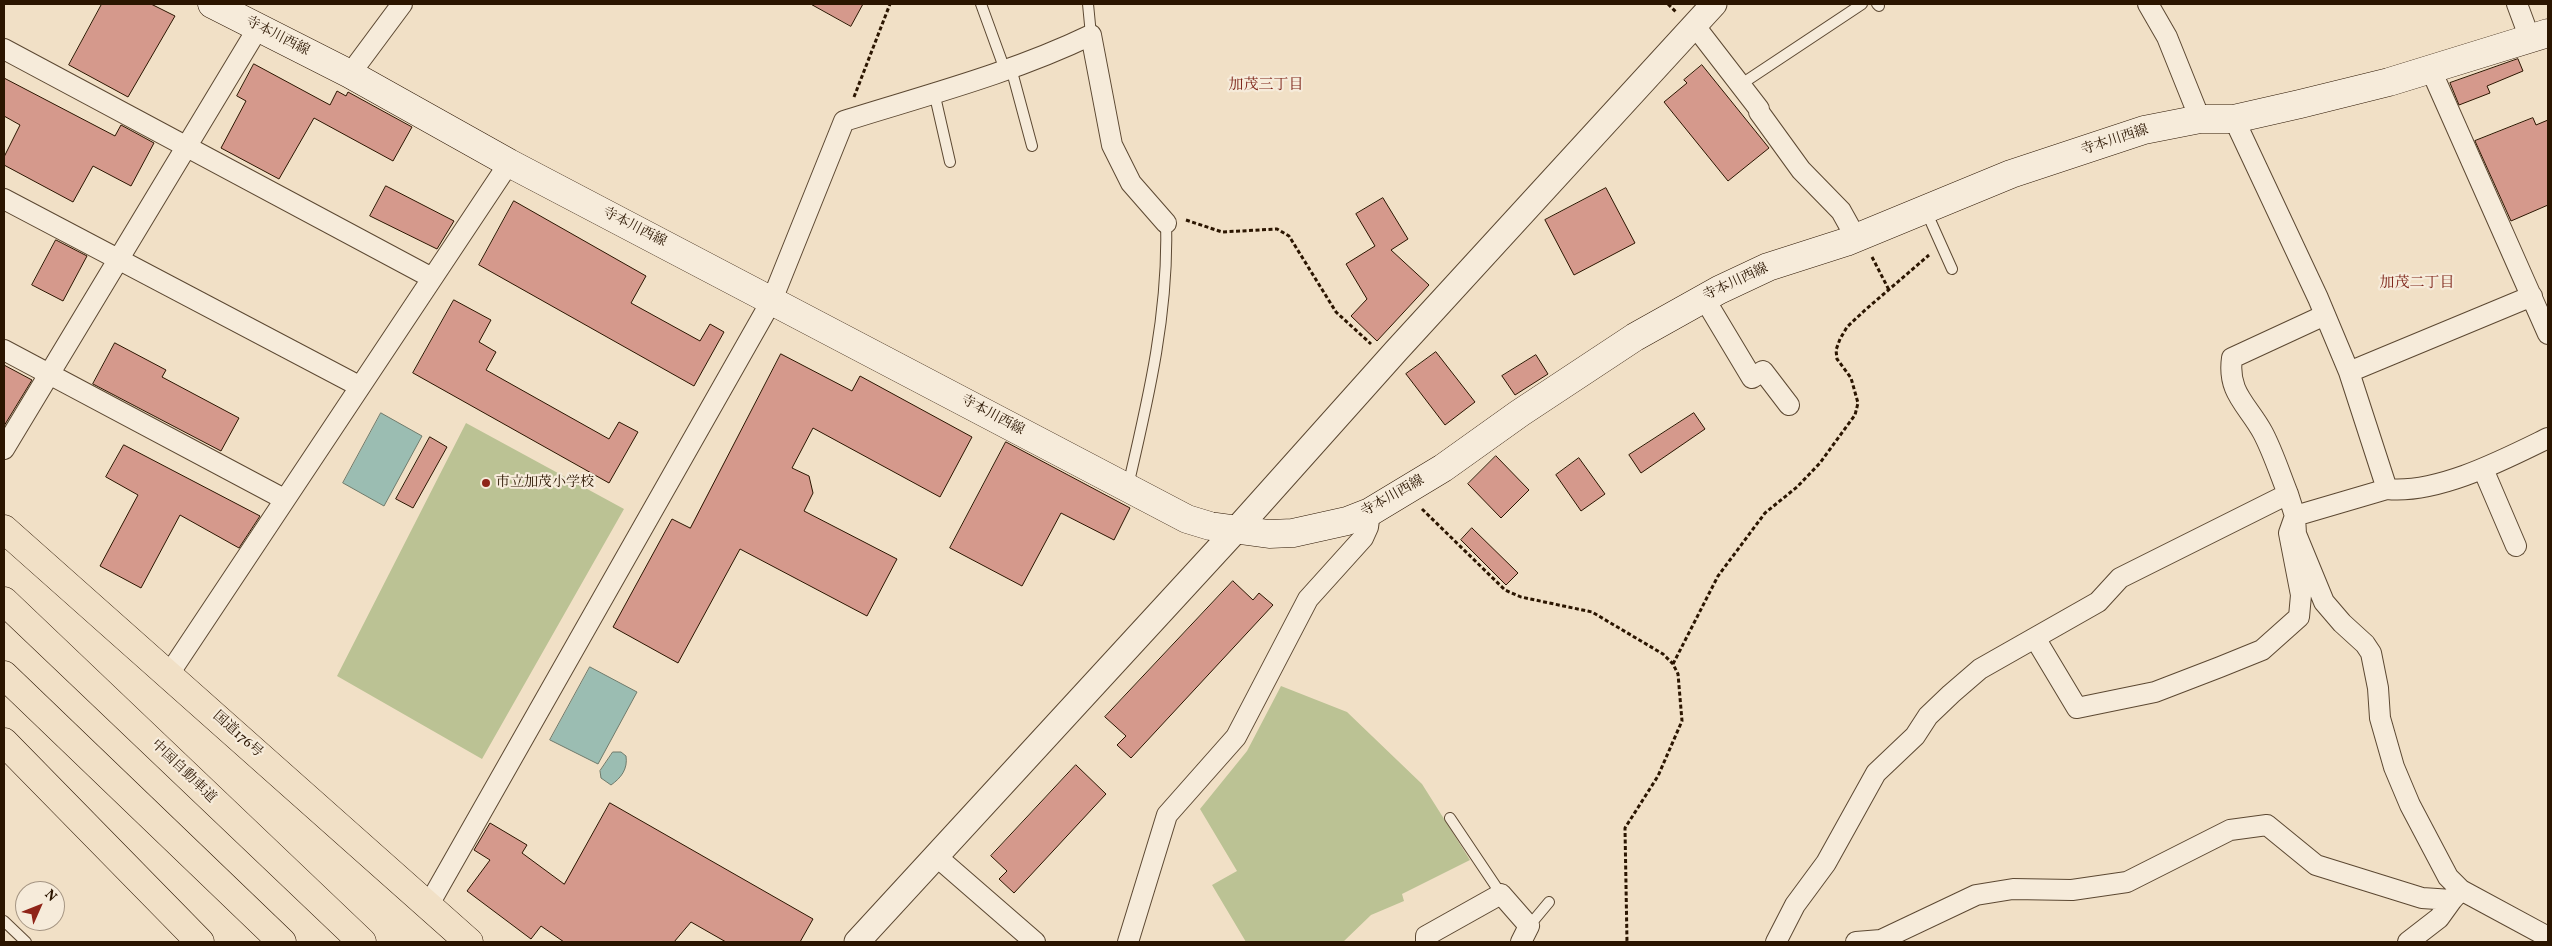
<!DOCTYPE html>
<html>
<head>
<meta charset="utf-8">
<style>
	body { margin:0 }
	#map { position:relative; width:2552px; height:946px; overflow:hidden; background:#f1e0c6; font-family:Vollkorn,serif }
	canvas { display:block }
	.frame { position:absolute; inset:0; border:5px solid #2b1500; pointer-events:none }
	.north { position:absolute; left:15px; top:881px; width:50px; height:50px; box-sizing:border-box; background:#f6ebda; border:1px solid #a59583; border-radius:50%; rotate:46deg; font-size:14px; font-weight:700; line-height:20px; text-align:center; color:#2b1500 }
	.north::after { content:''; display:block; margin:auto; width:18px; height:22px; background:#8f2418; clip-path:polygon(50% 0,100% 100%,50% 72%,0 100%) }
</style>
</head>
<body>
<div id="map">
<canvas width="2552" height="946"></canvas>
<div class="frame"></div>
<div class="north">N</div>
</div>
<script>
const ctx = document.querySelector('canvas').getContext('2d');
ctx.lineJoin = 'round';
function paint(path, color) { ctx.fillStyle = color; ctx.fill(path, 'evenodd'); }
function trace(path, color, width, dash) { ctx.strokeStyle = color; ctx.lineWidth = width; ctx.lineCap = dash ? 'butt' : 'round'; ctx.setLineDash(dash || []); ctx.stroke(path); }
function drawText(font, color, halo, rows, align = 'center') {
  ctx.font = font + ' Vollkorn,"Noto Serif JP",serif'; ctx.lineWidth = 4.5; ctx.setLineDash([]); ctx.textBaseline = 'middle'; ctx.strokeStyle = halo; ctx.fillStyle = color; for (const [text, x, y, turn = 0] of rows) {
    ctx.save(); ctx.translate(x, y); ctx.rotate((+turn || 0) * Math.PI / 180); ctx.textAlign = isNaN(turn) ? turn : align; if (halo) ctx.strokeText(text, 0, 0); ctx.fillText(text, 0, 0); ctx.restore();
  }
}
const green = new Path2D(`
	M466,423l158,86 -142,250 -145,-83z
	M1281,686l66,26 75,72 48,76 -68,34 2,7 -33,14 -28,27h-97l-34,-57 25,-14 -37,-62 47,-58z`);
const water = new Path2D(`
	M381,413l41,23 -38,70 -41,-23z
	M590,667l47,25 -39,72 -48,-24z
	M613,752h8l5,4c2,13 -5,22 -15,29l-10,-7 -1,-7z`);
const building = new Path2D(`
	M102,4h49l24,12 -47,81 -59,-32z
	M811,4h52l-12,22z
	M2518,59l5,12 -36,15 3,7 -31,12 -9,-22z
	M254,64l76,41 7,-14 9,5 2,-4 64,35 -19,34 -79,-43 -35,61 -58,-31 25,-47 -9,-5z
	M1702,65l67,83 -41,33 -64,-79 23,-19 -3,-3z
	M4,78l111,58 6,-11 33,18 -23,43 -38,-20 -20,36 -69,-37v-8l16,-32 -16,-9z
	M2533,118l3,7 12,-5v85l-37,16 -36,-80z
	M386,186l68,35 -17,28 -67,-33z
	M1606,188l29,55 -61,32 -29,-55z
	M1383,198l25,41 -17,11 38,35 -52,56 -26,-25 16,-17 -21,-35 29,-18 -19,-32z
	M514,201l132,75 -15,27 69,38 10,-17 14,8 -30,54 -215,-121z
	M56,240l31,16 -24,45 -31,-16z
	M454,300l37,20 -12,22 17,10 -10,18 123,69 10,-17 19,10 -29,51 -196,-110z
	M115,343l51,27 -4,7 77,41 -18,33 -128,-67z
	M1436,352l39,50 -30,23 -39,-51z
	M781,354l71,37 8,-15 112,61 -32,60 -127,-69 -21,40 17,8 4,17 -9,18 93,48 -30,57 -127,-67 -62,114 -65,-36 59,-108 18,9z
	M1536,355l12,19 -33,21 -13,-19z
	M4,365l28,15 -28,46z
	M1694,413l11,16 -64,44 -12,-18z
	M430,437l17,10 -34,61 -17,-9z
	M1006,442l124,66 -16,32 -53,-27 -39,73 -72,-38z
	M124,445l136,71 -21,32 -59,-33 -39,73 -41,-22 38,-71 -32,-18z
	M1496,456l33,34 -28,28 -33,-34z
	M1579,458l26,36 -24,17 -25,-36z
	M1472,528l46,45 -12,12 -45,-45z
	M1233,581l20,19 6,-7 14,12 -142,153 -14,-13 9,-9 -21,-19z
	M1076,765l30,29 -92,99 -15,-14 8,-8 -16,-15z
	M610,803l203,116 -13,23h-74l-35,-20 -17,20h-110l-23,-16 -10,13 -64,-48 23,-31 -16,-10 16,-27 37,22 -5,8 42,31z`);
const path = new Path2D(`
	M1668,4l9,9
	M854,97l36,-93
	M1186,220l36,12 55,-3 12,7 47,76 35,32
	M1872,257l17,33
	M1422,509l83,81 16,7 71,15 71,42 10,10 5,10 4,47 -24,55 -33,52 2,114
	M1673,664l45,-88 47,-63 32,-26 23,-24 35,-48 3,-12 -7,-25 -14,-19 -1,-9 4,-11 7,-12 17,-16 65,-56`);
const service = new Path2D(`
	M981,4l24,66
	M1088,4l3,31
	M1877,4l2,2
	M1011,68l21,78
	M1740,85l122,-81
	M934,92l16,70
	M1926,211l26,58
	M1128,486c20,-86 41,-174 38,-263
	M1450,818l51,76
	M4,921l22,21
	M1529,926l20,-24`);
const minor = new Path2D(`
	M2148,4l19,33 33,82
	M2517,4l13,35
	M1691,28l7,2 61,79v3l42,58 40,41 15,27
	M4,49l428,229
	M2431,70l117,264
	M350,74l52,-70
	M4,199l355,187
	M1704,298l48,80 11,-7 26,34
	M4,350l280,149
	M2349,372l183,-76
	M4,449l254,-421
	M2483,469l33,77
	M2387,489c51,5 116,-29 161,-51
	M2288,494c-8,-20 -15,-42 -25,-61 -15,-28 -36,-40 -31,-75l93,-43
	M2035,638l42,70 78,-16 65,-25 42,-17 37,-33 2,-22 -12,-62 6,-17 92,-27 -38,-117 -31,-74 -84,-179
	M169,674l340,-511
	M936,856l99,86
	M428,906l344,-606 72,-179c83,-26 168,-48 247,-86l21,110 19,38 35,40
	M1128,942l39,-127 69,-78 72,-138 55,-61 5,-11 2,-15
	M1426,942v-6l75,-42 28,32 -8,16
	M1776,942l19,-37 31,-42 50,-90 39,-37 13,-20 23,-22 29,-25 118,-67 22,-24 168,-84 7,22 1,18 28,68 18,21 23,21 6,9 7,35 2,30 14,49 16,38 38,72 13,13 87,47
	M1856,942l25,-2 95,-45 37,-6 59,1 55,-8 103,-52 37,-5 49,40 106,33 30,2 9,-10
	M2408,942l31,-24 13,-18`);
const tertiary = new Path2D(`
	M857,942l379,-412 160,-179 318,-347`);
const secondary = new Path2D(`
	M212,4l138,70 159,89 678,356 23,7 59,8 24,-1 54,-12 23,-9 73,-44 77,-55 115,-76 84,-47 49,-23 78,-25 165,-68 133,-44 56,-11h34l66,-15 89,-22 159,-49`);
const trunk = new Path2D(`
	M4,529l465,413
	M4,742l196,200`);
const motorway = new Path2D(`
	M4,601l358,341
	M4,675l278,267`);
const markers = [
	[486,483,5,"#8f2418"]
];
const streetNames = [
	["寺本川西線",277,37,27],
	["寺本川西線",2115,141,-18],
	["寺本川西線",634,228,27],
	["寺本川西線",1736,283,-25],
	["寺本川西線",992,416,28],
	["寺本川西線",1393,497,-29],
	["国道176号",237,735,42],
	["中国自動車道",183,772,44]
];
const poiNames = [
	["市立加茂小学校",496,483]
];
const neighbourhoodNames = [
	["加茂三丁目",1266,86],
	["加茂二丁目",2417,284]
];
paint(green, '#bbc294');
paint(water, '#9bbdb2');
trace(water, '#6e7a6b', 1);
paint(building, '#d5998c');
trace(building, '#2b1500', 1);
trace(service, '#5c4832', 12);
trace(minor, '#5c4832', 22);
trace(tertiary, '#5c4832', 27);
trace(secondary, '#2b1500', 29);
trace(trunk, '#2b1500', 29);
trace(motorway, '#2b1500', 29);
trace(path, '#2b1500', 3, [4, 2.5]);
trace(service, '#f6ebda', 10);
trace(minor, '#f6ebda', 20);
trace(tertiary, '#f6ebda', 25);
trace(secondary, '#f6ebda', 28);
trace(trunk, '#f1e0c6', 28);
trace(motorway, '#f1e0c6', 28);
for (const [x, y, r, color] of markers) { const dot = new Path2D(); dot.arc(x, y, r, 0, 2 * Math.PI); ctx.fillStyle = color; ctx.fill(dot); trace(dot, '#f6ebda', 2); }
drawText('14px', '#2b1500', '#f6ebda', streetNames);
drawText('14px', '#2b1500', '#f6ebda', poiNames, 'left');
drawText('15px', '#7a1f14', '#f6ebda', neighbourhoodNames);
</script>
</body>
</html>
